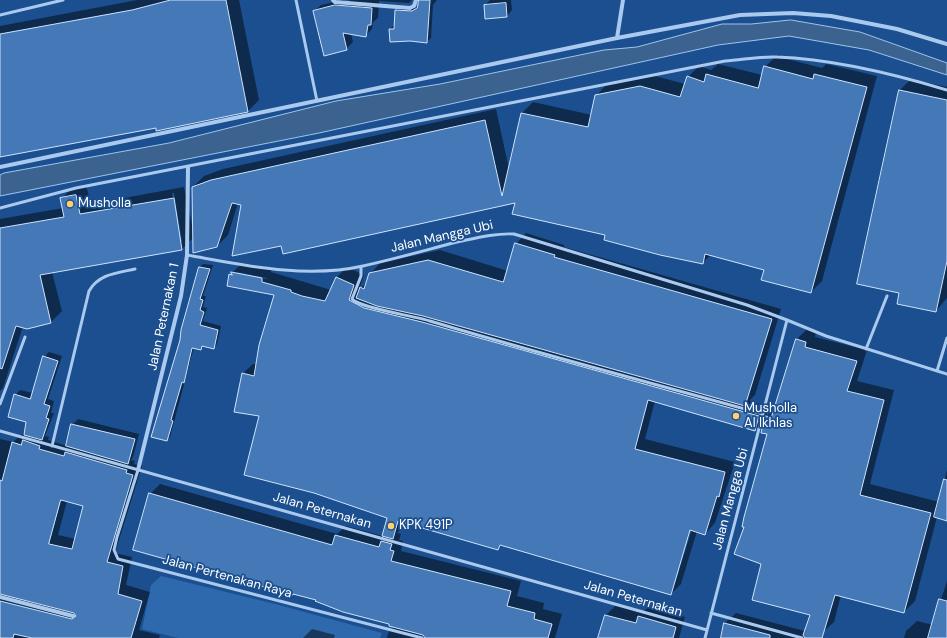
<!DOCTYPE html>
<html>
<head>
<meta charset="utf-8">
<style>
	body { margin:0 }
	canvas { display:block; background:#1b4f8f }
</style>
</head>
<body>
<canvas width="947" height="638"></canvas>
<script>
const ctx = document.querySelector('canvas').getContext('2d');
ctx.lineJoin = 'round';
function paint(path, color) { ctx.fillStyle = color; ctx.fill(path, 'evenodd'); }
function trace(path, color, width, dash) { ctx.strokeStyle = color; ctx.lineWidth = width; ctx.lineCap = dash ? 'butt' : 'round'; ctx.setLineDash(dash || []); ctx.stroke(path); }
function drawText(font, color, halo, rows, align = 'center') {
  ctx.font = font + ' "DM Sans",sans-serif'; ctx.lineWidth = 3.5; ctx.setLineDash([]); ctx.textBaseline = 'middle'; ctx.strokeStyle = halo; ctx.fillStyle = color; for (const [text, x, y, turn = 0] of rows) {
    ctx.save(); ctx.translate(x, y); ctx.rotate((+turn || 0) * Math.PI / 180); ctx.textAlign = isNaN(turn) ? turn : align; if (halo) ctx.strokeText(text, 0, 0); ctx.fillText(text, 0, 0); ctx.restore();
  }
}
const green = new Path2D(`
	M161,576l114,28 107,29 -2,5h-202l-36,-9 9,-44z`);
const water = new Path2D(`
	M791,20l69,12 87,31v12l-78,-25 -80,-14 -71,9 -399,88 -319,63v-21l4,-2 165,-30 167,-42 104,-17 164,-34 33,-3 85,-23h29z`);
const shadow = new Path2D(`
	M137,0h102l20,100 -11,11 -91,19v-3l-157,29v-130z
	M344,0l2,4 4,-4h62l-3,3 -30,-2 -1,17 -5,4 -1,7 -7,7 -14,-3 2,9 -7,7 -32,-38 7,-6z
	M419,0h18l-4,5 -2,33 -4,4 -37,-13 4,-4 2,-14 4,-4h17z
	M490,0h21l1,10 -5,6 -21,2 -1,-13z
	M776,56l46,12 4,-4 51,12 -55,205 -11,11 -46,-23 -54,-14 -9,8 -95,-28 -91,-34 -234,43 -40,-40 -4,-1 -10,32 -11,11 -23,-9 -12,12 -130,23 10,39 -11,11 -28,4 -20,62 -3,3v-172l63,-11 -2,-9 11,-11 14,-3 5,19 93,-17 10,47 -1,-47 11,-11 19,-7 273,-60 13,60 13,-56 11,-11 59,13 4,-19 11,-12 44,-9 34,9 3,-7 11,-11 12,4 7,-6 44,11 3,-8zM172,193h2l8,49h-2z
	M911,79l36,8v211l-11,13 -36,-221z
	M526,233l38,12v2l217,62 -26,86 -6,6 20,5 -3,11 9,-9 21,-68 11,-11 9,3 -1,5 52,13 -10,31 37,9 -24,94 69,18 8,-32v50l-10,-3 -22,84 -11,11 -63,-17 -7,27 -11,10 -2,6h-100l4,-15 11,-10 69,18 6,-17 -49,-51 -17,-36 23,-93 -2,-15 -11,11 -100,-29 -10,38 90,23 -20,61 -10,11 -8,-3 -16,53 -10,10 -169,-49 -4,4 -94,-27 -1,5 -6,6 4,1 -2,6 4,1 -2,10 120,30 -4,15 27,7 -1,6 19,5 -7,24h-168l1,-5 6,-6 -3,-4 -74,-24 -167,-105 10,-10 177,50 9,-8 37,10 5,-19 -146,-143 11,-10h4l19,-70 -46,-19 12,-12 30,5 -1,4 60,18 6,-13 10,-10 17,8 -5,15 9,-9 2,-7 10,-11 60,-13 68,21 8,-27zM237,272l30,6v1l-30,-5zM691,525l2,1 -18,57h-2z
	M203,264l10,1 -10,31h3l-3,11 4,1 -4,13 18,5 -4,18 -3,4 -10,-2 -3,3 -7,-2 -24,90 -4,3 15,-99 19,-74z
	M49,352l13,4 -14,43 6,2 -3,12h3l-9,23 4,1 -1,3 19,6 5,-21 6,-6 61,15 -6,23 -2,3 4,1 -1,3 8,2 -27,87 17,4 -6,28 24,7 -11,38 21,5 -1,3h-159v-199l13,3 9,-8 3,1 2,-13 -12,-27 5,-5 13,3 11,-36zM67,501l17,4 -8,34 -18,-4z
	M947,581v57h-43l2,-7 11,-10 16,4z
	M616,605l26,8 6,-6 37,10 -6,21h-80l7,-23z
	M312,629l23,6 -1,3h-31z`);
const building = new Path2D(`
	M171,0h55l22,112 -92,19v-3l-156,29v-123l132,-24z
	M419,0h11l-3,43 -17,-2 -20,1 -1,-13h5l1,-19 17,1 5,-3z
	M506,3l1,14 -22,2 -1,-14z
	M335,5l37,3 -1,17h-3l-2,12 -23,-4 4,17 -23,6 -11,-45z
	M764,66l49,13 1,-5 53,13 -56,206 -50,-13 3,-10 -59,-16 -2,10 -43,-9 -56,-15 1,-5 -93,-21 3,-11 -232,51 -2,-8 -49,10 9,-51 -9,-2 -15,44 -24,6 -1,-66 19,-7 274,-60 17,76 19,-83 67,14 7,-32 45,-9 40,11 7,-21 17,6 2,-8 52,14z
	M899,90l48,10v161l-11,51 -39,-8 2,-11 -42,-9z
	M76,195l4,19 94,-16 8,52 -142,25 11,48 -24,6 -11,-3 -14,43 -2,-1v-140l64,-11 -4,-19z
	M515,243l40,12 -1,2 218,62 -27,87 -322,-90 -46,-10 -21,-8 4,-11 4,2 5,-16 59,-13 75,22z
	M199,267l11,2 -10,30 3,1 -3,10 4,2 -4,13 18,5 -4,19 -12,-3 -1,4 -9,-2 -8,35 -2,-1 -11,38 2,1 -6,20 -16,-4 29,-97 1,-10z
	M231,272l31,6v4l29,8v2l11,4 23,5 11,-24 18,8 -5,15 15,8 58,14 337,94 -4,15 -107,-31 -13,49 90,23 -6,25 -2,-1 -12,39 -15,-5 -19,65 -171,-50 -2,5 -100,-29 -5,18 -11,-3 5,-18 -73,-25 -70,-18 15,-59 -25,-4 8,-39 12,3 5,-31 15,-50 -47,-9 2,-12 3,1z
	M796,339l10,3 -1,5 52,14 -10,30 37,9 -24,95 71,18 -27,100 -69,-18 -13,43h-17l-2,-3 7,-20 -58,-15 9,-36 -27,-10 10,-27h-2l2,-10 23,-83 -6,-1 4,-17 6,1z
	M43,356l15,5 -14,43 6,2 -4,12 3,1 -7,21 -18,-5 2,-13 -18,-5 6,-23 16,5z
	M71,424l64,15 -7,25 -62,-18z
	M23,440l17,6 -1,3 25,7 1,-4 62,18 -1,3 7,2 -26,87 16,4 -5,28 24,7 -11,37h-99l-18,-4 -1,4h-13v-37l72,18 4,-3 -2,-3 -74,-19v-114l2,1 10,-39 9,3zM61,500l22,6 -11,43 -23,-5z
	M944,479l3,1v41l-13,-4z
	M149,493l183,52 3,-10 44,12 2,-6 11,3 -2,6 4,1 -3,10 120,30 -4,15 28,7 -1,6 18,5 -4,14h-123l-2,-3 -34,-9v-2l-46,-12 -28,-11 1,-1 -23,-6v1l-160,-45z
	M939,599l8,2v37h-19z
	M605,615l31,8 2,-7 38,11 -3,11h-75z
	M724,623l46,12v3h-49z`);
const service = new Path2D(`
	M296,0l21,101
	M0,15l63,-15
	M0,208l76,-20 649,-127c17,-1 35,-5 52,-4 56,2 117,17 170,33
	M187,255c57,10 118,24 176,11 31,-7 63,-16 94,-24 19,-4 38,-9 57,-8l233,71 40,15
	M361,267v9l-9,23c7,9 63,17 78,22 110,33 222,62 333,93
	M866,349l21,-53
	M937,371l10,-33
	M0,404l25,-67
	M0,431l707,199
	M52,446l37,-155c10,-17 28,-18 46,-22
	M138,470l-21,67 -3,13 4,9 304,79
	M711,613l91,25
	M705,638l82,-318 39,16 121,38`);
const minor = new Path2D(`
	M333,0l2,2 75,6 4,-2 2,-6
	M617,38l6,-38
	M0,167l617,-129 123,-23 53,-2 38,3 66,13 50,15
	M138,470l43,-174 6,-41 1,-88
	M0,597l73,19`);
const markers = [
	[70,204,4,"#ffd166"],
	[736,416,4,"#ffd166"],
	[391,526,4,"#ffd166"]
];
const poiNames = [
	["Musholla",78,204],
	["Musholla",744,409],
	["Al Ikhlas",744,424],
	["KPK 491P",399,526]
];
const streetNames = [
	["Jalan Mangga Ubi",442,237,-13],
	["Jalan Peternakan 1",164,317,-78],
	["Jalan Mangga Ubi",731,499,-75],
	["Jalan Peternakan",322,511,16],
	["Jalan Pertenakan Raya",227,577,15],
	["Jalan Peternakan",633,599,16]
];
paint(green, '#2e69ad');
paint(water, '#3c6290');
trace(water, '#9cc4f0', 1);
paint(shadow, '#0007');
paint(building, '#4478b7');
trace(building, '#cfe3fa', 1);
trace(service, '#a9c9ee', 3);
trace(minor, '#a9c9ee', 4);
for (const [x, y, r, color] of markers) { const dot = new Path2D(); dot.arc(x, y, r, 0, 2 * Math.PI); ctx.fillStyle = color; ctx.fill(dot); trace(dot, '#1b4f8f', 1.5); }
drawText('13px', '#fff', '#1b4f8f', poiNames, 'left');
drawText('13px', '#fff', '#1b4f8f', streetNames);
</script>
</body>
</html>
